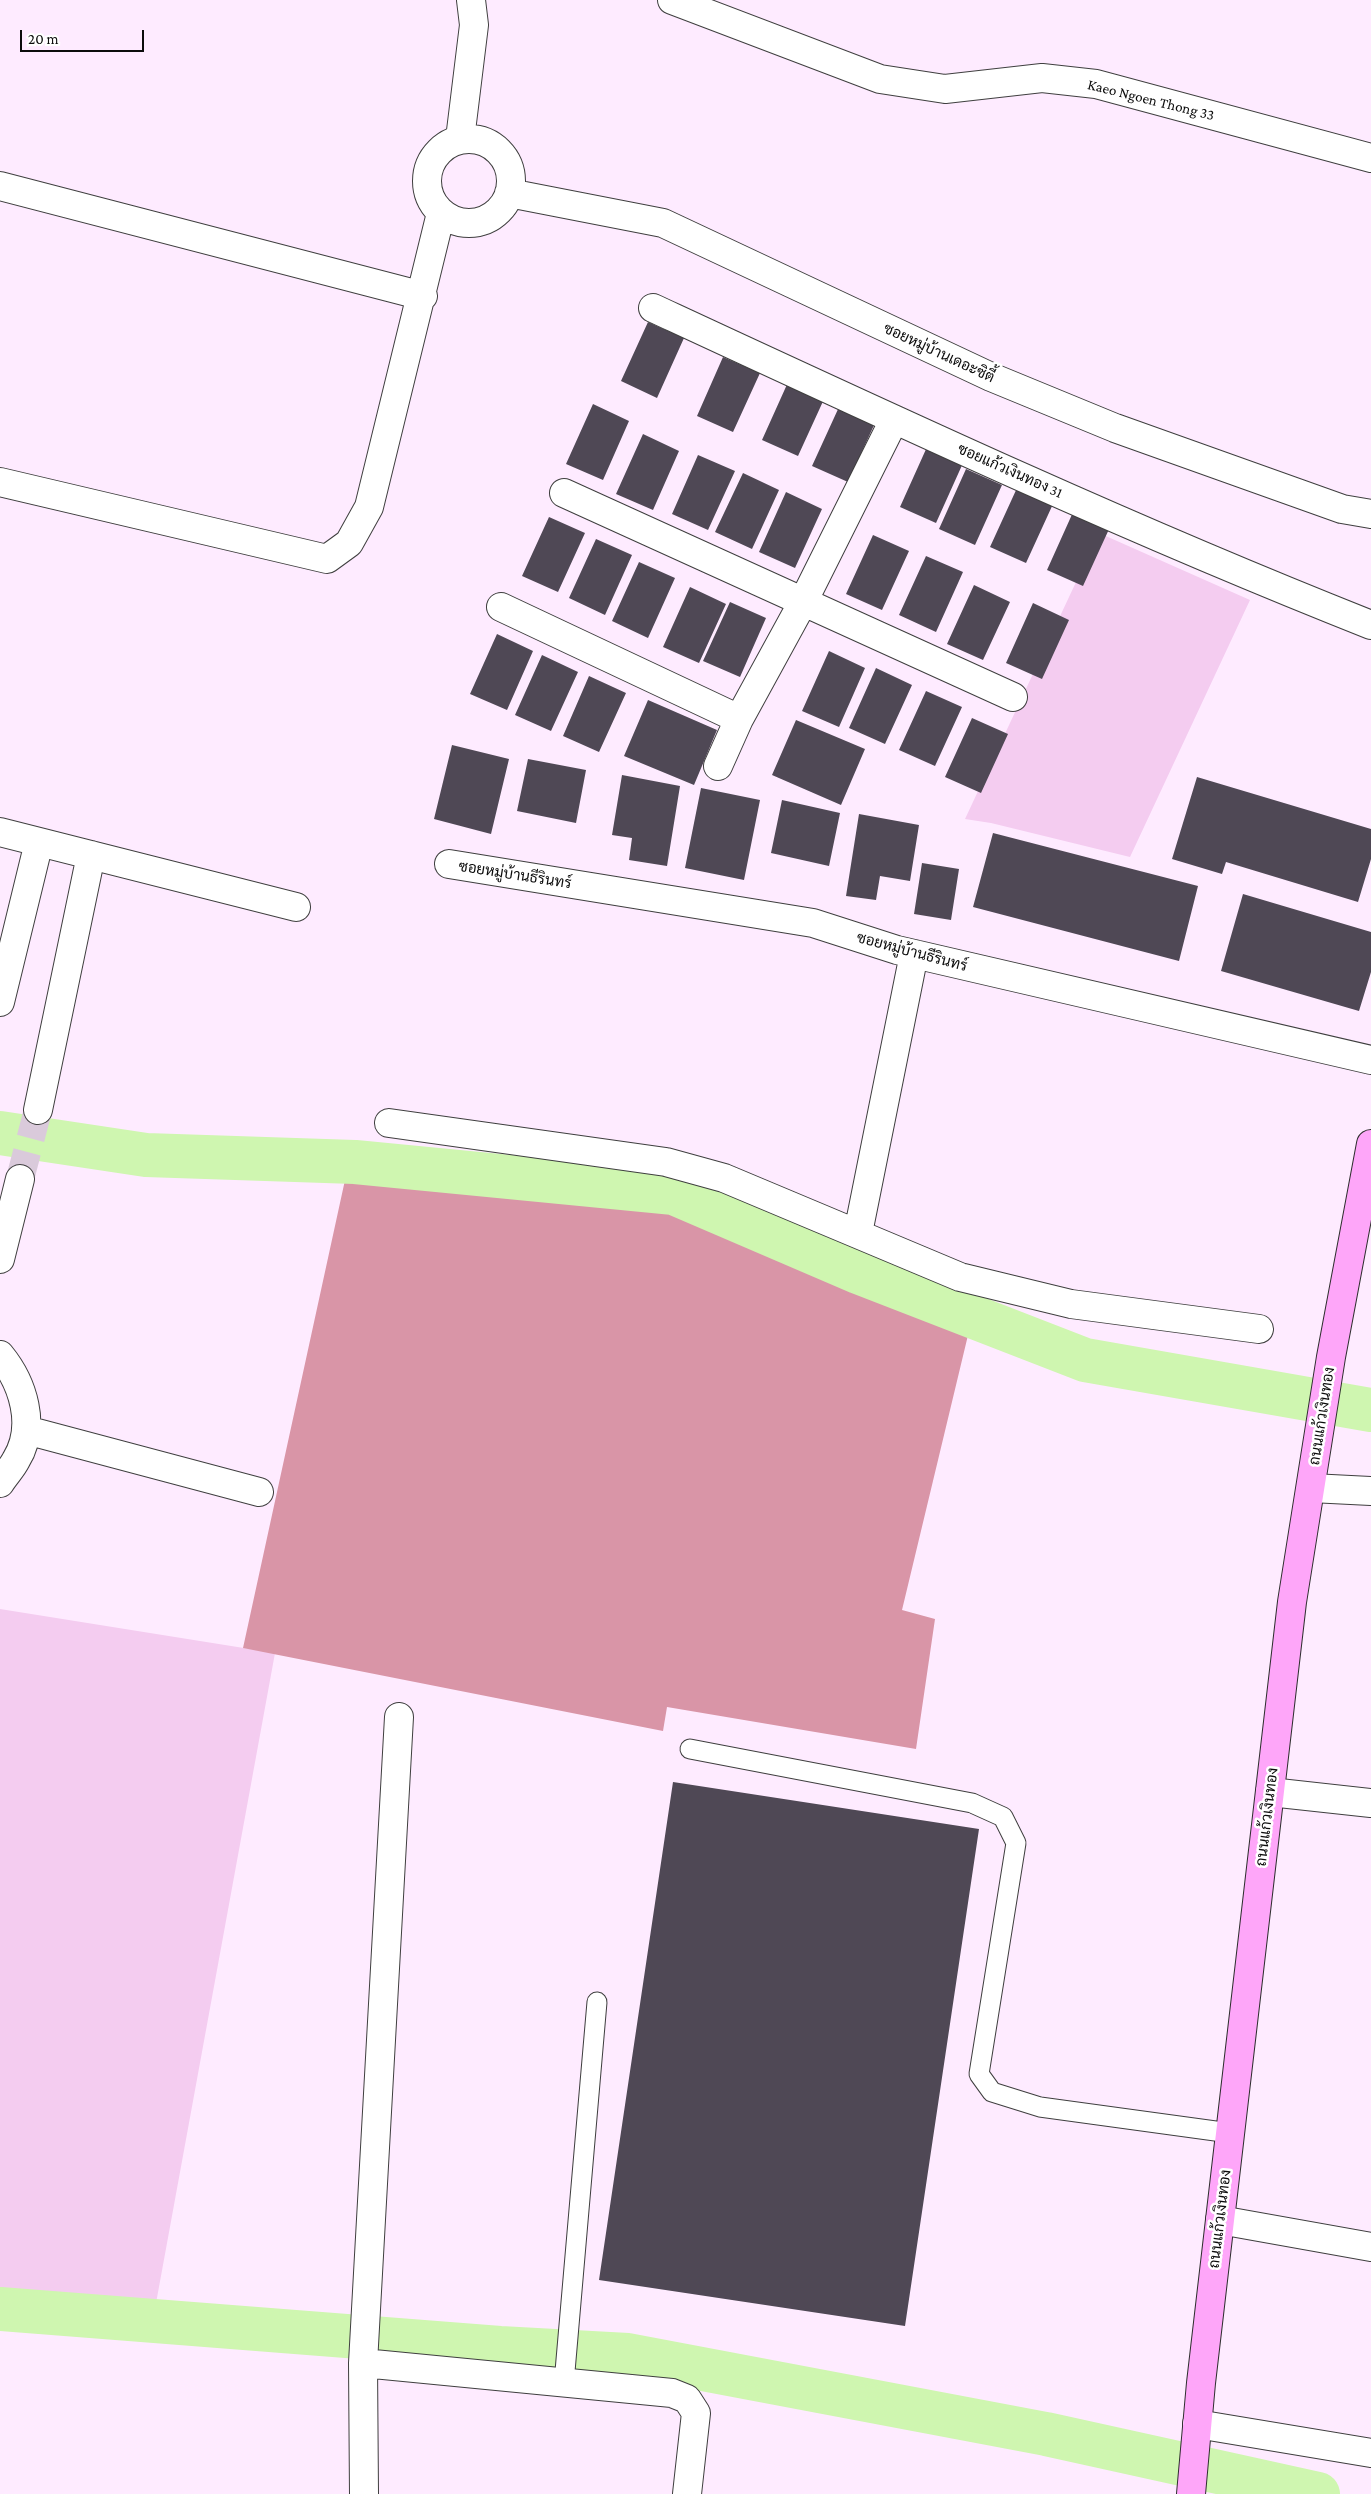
<!DOCTYPE html>
<html>
<head>
<meta charset="utf-8">
<style>
	body { margin:0 }
	#map { position:relative; width:1371px; height:2494px; overflow:hidden; background:#feebff; font-family:"Crimson Pro",serif }
	canvas { display:block }
	.scale { position:absolute; left:20px; top:30px; width:124px; height:22px; box-sizing:border-box; border:2px solid #0c0c0c; border-top:0; padding-left:6px; font-size:15px; line-height:18px; white-space:nowrap; color:#0c0c0c; -webkit-text-stroke:4px #fff; paint-order:stroke }
</style>
</head>
<body>
<div id="map">
<canvas width="1371" height="2494"></canvas>
<div class="scale">20 m</div>
</div>
<script>
const ctx = document.querySelector('canvas').getContext('2d');
ctx.lineJoin = 'round';
function paint(path, color) { ctx.fillStyle = color; ctx.fill(path, 'evenodd'); }
function trace(path, color, width, dash) { ctx.strokeStyle = color; ctx.lineWidth = width; ctx.lineCap = dash ? 'butt' : 'round'; ctx.setLineDash(dash || []); ctx.stroke(path); }
function drawText(font, color, halo, rows, align = 'center') {
  ctx.font = font + ' "Crimson Pro",Sarabun,serif'; ctx.lineWidth = 5; ctx.setLineDash([]); ctx.textBaseline = 'middle'; ctx.strokeStyle = halo; ctx.fillStyle = color; for (const [text, x, y, turn = 0] of rows) {
    ctx.save(); ctx.translate(x, y); ctx.rotate((+turn || 0) * Math.PI / 180); ctx.textAlign = isNaN(turn) ? turn : align; if (halo) ctx.strokeText(text, 0, 0); ctx.fillText(text, 0, 0); ctx.restore();
  }
}
const farmland = new Path2D(`
	M1099,533l151,67 -120,257 -139,-34 -26,-4z
	M0,1609l275,44 -125,683 -150,-9z`);
const forest = new Path2D(`
	M345,1180l323,28 301,123 -67,279 33,9 -19,130 -249,-42 -4,24 -420,-83z`);
const canal = new Path2D(`
	M0,1133l146,22 209,7 319,31 184,79 227,88 286,50
	M0,2309l500,39 128,7 418,79 272,60`);
const building = new Path2D(`
	M648,322l36,16 -27,60 -36,-17z
	M723,357l37,16 -27,59 -36,-16z
	M789,380l36,17 -27,59 -36,-16z
	M593,404l36,17 -26,59 -37,-16z
	M839,407l36,16 -27,59 -36,-16z
	M643,434l36,17 -26,59 -37,-16z
	M927,447l36,16 -27,60 -36,-16z
	M698,455l37,16 -27,59 -36,-16z
	M966,469l36,16 -27,60 -36,-16z
	M743,473l36,17 -27,59 -37,-17z
	M1017,488l36,16 -27,59 -36,-16z
	M786,492l36,17 -27,59 -36,-16z
	M1074,510l36,17 -27,59 -36,-16z
	M549,517l36,16 -27,59 -36,-16z
	M873,535l36,16 -27,59 -36,-16z
	M596,539l36,16 -27,60 -36,-17z
	M926,556l37,16 -27,60 -37,-17z
	M639,562l36,16 -27,60 -36,-17z
	M974,585l36,17 -27,58 -36,-16z
	M690,587l36,17 -27,59 -36,-16z
	M730,602l36,16 -26,59 -37,-16z
	M1033,603l36,17 -27,59 -36,-16z
	M497,634l36,17 -26,59 -37,-16z
	M829,651l36,17 -26,59 -37,-16z
	M542,655l36,17 -27,59 -36,-16z
	M876,668l36,17 -27,59 -36,-16z
	M589,676l37,17 -27,59 -36,-16z
	M926,691l36,16 -27,59 -36,-16z
	M648,700l69,30 -23,55 -70,-29z
	M972,718l36,16 -27,59 -36,-16z
	M796,720l69,29 -24,56 -69,-30z
	M452,745l57,14 -18,75 -57,-15z
	M528,759l58,11 -10,53 -59,-12z
	M622,775l58,11 -13,80 -38,-6 3,-22 -20,-3z
	M1197,777l174,52v30l-13,43 -132,-40 -4,12 -50,-15z
	M701,788l59,12 -16,80 -59,-12z
	M782,800l58,13 -11,53 -58,-13z
	M859,814l60,11 -9,56 -30,-5 -4,24 -30,-4z
	M993,833l205,53 -19,75 -206,-54z
	M922,863l37,6 -8,51 -37,-6z
	M1243,894l128,38v40l-12,39 -138,-40z
	M673,1782l306,47 -74,497 -306,-46z`);
const streetTunnel = new Path2D(`
	M20,1179l18,-69`);
const lane = new Path2D(`
	M690,1749l282,54 31,14 13,26 -37,231 13,18 48,15 190,26
	M564,2383l33,-381`);
const street = new Path2D(`
	M672,0l208,79 65,10 97,-11 54,6 275,74
	M427 181a42 42 0 1 1 84 0a42 42 0 1 1-84 0Z
	M460,139l14,-114 -3,-25
	M0,186l423,110
	M509,193l154,30 328,154 124,51 227,81 29,5
	M653,308c237,110 475,221 718,317
	M0,482l327,77 22,-16 20,-36 72,-294
	M564,493l449,204
	M501,607l238,112
	M718,766l21,-47 64,-117 91,-182
	M0,832l296,75
	M449,864l364,59 84,27 474,110
	M0,1002l39,-160
	M38,1110l53,-255
	M389,1123l277,39 58,16 236,99 111,27 188,25
	M858,1233l56,-279
	M0,1259l20,-80
	M0,1355c23,28 37,71 16,105 -4,8 -11,15 -16,23
	M26,1430l233,62
	M1311,1488l60,3
	M1270,1792l101,11
	M1220,2220l151,27
	M363,2363l309,30 15,6 9,14 -9,81
	M1197,2424l174,29
	M364,2494l-1,-131 36,-646`);
const secondary = new Path2D(`
	M1191,2494l10,-111 91,-781 39,-245 40,-213`);
const streetNames = [
	["Kaeo Ngoen Thong 33",1151,100,14],
	["ซอยหมู่บ้านเดอะซิตี้",939,353,25],
	["ซอยแก้วเงินทอง 31",1010,471,24],
	["ซอยหมู่บ้านธีรินทร์",515,875,9],
	["ซอยหมู่บ้านธีรินทร์",912,952,15],
	["ถนนแก้วเงินทอง",1322,1416,-81],
	["ถนนแก้วเงินทอง",1267,1817,-83],
	["ถนนแก้วเงินทอง",1220,2219,-83]
];
paint(farmland, '#f4ccf0');
paint(forest, '#d995a7');
trace(canal, '#cff6b0', 44);
paint(building, '#4f4855');
trace(streetTunnel, '#dacadb', 28, [28, 14]);
trace(lane, '#3f3f3f', 21);
trace(street, '#3f3f3f', 30);
trace(secondary, '#2e2e2e', 30);
trace(lane, '#fff', 19);
trace(street, '#fff', 28);
trace(secondary, '#fea6f9', 28);
drawText('15px', '#0c0c0c', '#fff', streetNames);
</script>
</body>
</html>
